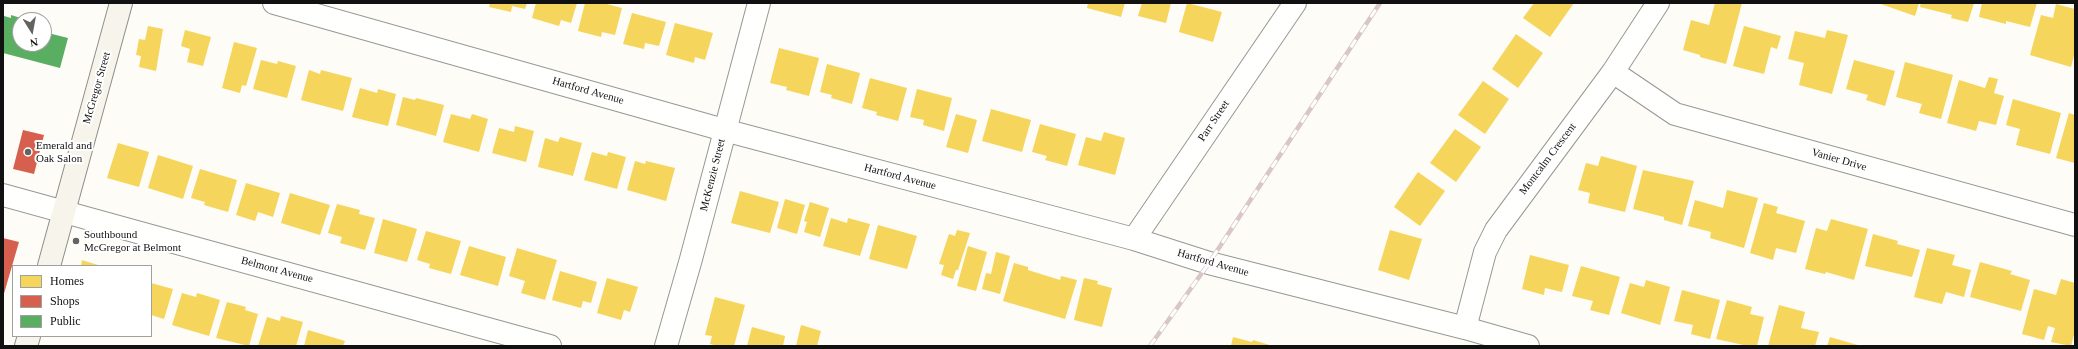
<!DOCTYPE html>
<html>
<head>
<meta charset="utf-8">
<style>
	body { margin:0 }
	#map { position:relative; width:2078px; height:349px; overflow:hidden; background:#fdfcf7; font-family:"Times New Roman",serif }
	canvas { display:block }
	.frame { position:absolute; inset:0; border:4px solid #111; pointer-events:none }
	.legend { position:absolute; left:12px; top:265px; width:140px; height:72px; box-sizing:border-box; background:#fff; border:1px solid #a0a0a0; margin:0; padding:5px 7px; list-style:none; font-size:12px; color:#111 }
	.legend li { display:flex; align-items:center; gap:8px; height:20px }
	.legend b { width:20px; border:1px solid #a0a0a0 }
	.north { position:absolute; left:12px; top:12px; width:40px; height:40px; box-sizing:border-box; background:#fff; border:1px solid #a0a0a0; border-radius:50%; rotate:169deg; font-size:11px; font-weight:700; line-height:16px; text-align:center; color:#111 }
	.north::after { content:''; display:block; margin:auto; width:14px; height:18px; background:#646362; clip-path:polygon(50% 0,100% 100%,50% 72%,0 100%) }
</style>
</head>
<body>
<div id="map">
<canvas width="2078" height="349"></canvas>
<div class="frame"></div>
<ul class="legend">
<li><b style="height:11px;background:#f6d55c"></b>Homes</li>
<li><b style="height:11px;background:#d6604d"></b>Shops</li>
<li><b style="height:11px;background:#5aae61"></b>Public</li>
</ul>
<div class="north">N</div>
</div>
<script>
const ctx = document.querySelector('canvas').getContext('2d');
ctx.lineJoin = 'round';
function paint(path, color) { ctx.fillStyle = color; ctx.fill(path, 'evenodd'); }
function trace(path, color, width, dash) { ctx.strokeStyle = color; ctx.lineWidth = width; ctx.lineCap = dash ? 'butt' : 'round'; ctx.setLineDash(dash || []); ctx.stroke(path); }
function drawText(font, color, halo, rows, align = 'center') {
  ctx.font = font + ' "Times New Roman",serif'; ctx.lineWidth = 4; ctx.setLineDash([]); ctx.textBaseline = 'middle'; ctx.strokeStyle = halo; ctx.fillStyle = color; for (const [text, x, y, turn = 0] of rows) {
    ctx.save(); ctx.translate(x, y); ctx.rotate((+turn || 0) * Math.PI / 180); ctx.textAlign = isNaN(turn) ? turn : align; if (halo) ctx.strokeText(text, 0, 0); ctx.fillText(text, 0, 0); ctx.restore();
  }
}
const homes = new Path2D(`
	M490,3h37l-2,6 -13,-3 -1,6 -22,-5z
	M536,3h41l-6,20 -10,-3 -2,6 -27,-8z
	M585,3h18l19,5 -7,27 -13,-3 -1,5 -23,-6z
	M1088,3h37l-4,14 -34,-9z
	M1142,3h29l-5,20 -28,-7z
	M1187,3l35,9 -9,30 -34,-10z
	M1534,3h40l-24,34 -27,-19z
	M1715,3h27l-16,61 -26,-7v-2l-17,-5 8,-30 18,5z
	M1878,3h41l-4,13z
	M1921,3h53l-6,19 -17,-4 1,-3 -32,-8z
	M1982,3h55l-7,24 -24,-6v3l-27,-7z
	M2056,4l19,5v43l-4,15 -41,-12 11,-40 12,3z
	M632,13l34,9 -7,24 -14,-3 -1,6 -21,-5z
	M675,23l38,10 -8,27 -10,-3 -1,6 -28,-8z
	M148,26l15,3 -7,42 -17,-4 2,-11 -5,-1 3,-16 6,1z
	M1744,26l37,10 -4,13 -6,-2 -7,27 -31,-8z
	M185,30l26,7 -8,29 -16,-4 3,-13 -9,-3z
	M1827,30l21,5 -16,59 -33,-9 5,-22 -16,-4 7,-28 30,7z
	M1516,34l27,19 -25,35 -26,-19z
	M234,42l23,6 -11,38 -4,-1 -2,8 -18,-5z
	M779,48l40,10 -10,38 -23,-6 1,-3 -17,-4z
	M261,60l16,4 1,-3 18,5 -9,32 -34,-9z
	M1854,60l41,11 -10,35 -19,-6 2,-5 -22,-6z
	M1905,62l48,13 -12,44 -22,-6 3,-9 -26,-7z
	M827,64l33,9 -8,31 -21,-6 1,-3 -12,-3z
	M309,70l11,4 1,-4 31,8 -9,33 -42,-11z
	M1989,77l9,2 -4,14 10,3 -8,29 -17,-4 -3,10 -29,-8 12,-43 26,8z
	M870,78l37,10 -9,33 -22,-6 1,-3 -15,-4z
	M1483,81l26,18 -24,35 -27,-19z
	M360,88l17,5 1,-4 18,5 -8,32 -36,-9z
	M917,89l35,9 -8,33 -21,-6 1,-5 -14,-3z
	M403,97l12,3 1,-2 28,7 -8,31 -40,-11z
	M2013,99l48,14 -11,41 -34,-9 4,-16 -14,-4z
	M991,109l40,11 -9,32 -40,-11z
	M2069,113l6,2v48l-19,-5z
	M451,114l19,5 2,-5 16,5 -9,33 -36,-10z
	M956,114l21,6 -9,33 -22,-6z
	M1040,124l36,10 -9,32 -22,-6 2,-4 -15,-4z
	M515,126l19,5 -8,31 -34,-9 7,-25 15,4z
	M1455,129l26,18 -25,35 -26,-19z
	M1104,132l21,6 -10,37 -37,-10 8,-28 15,4z
	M560,137l22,6 -9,33 -35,-9 7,-29 13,4z
	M118,143l31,9 -10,35 -32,-9z
	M592,152l15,4 1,-4 18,5 -9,32 -33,-9z
	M158,155l35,11 -10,33 -35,-11z
	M1601,156l36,10 -12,46 -37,-9 2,-10 -12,-3 8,-27 12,3z
	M635,161l10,3 1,-3 29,7 -9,33 -39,-11z
	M200,169l37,11 -9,32 -24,-7 1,-3 -14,-4z
	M1643,170l51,11 -12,44 -18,-5v-3l-31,-8z
	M1418,172l27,19 -25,35 -26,-19z
	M246,183l34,10 -7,24 -15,-5 -3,9 -19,-6z
	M1727,190l31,8 -14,50 -34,-10 1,-6 -23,-6 7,-26 28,8z
	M740,191l39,11 -9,31 -39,-10z
	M290,193l40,12 -10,30 -39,-12z
	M785,199l20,6 -8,29 -20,-6z
	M810,202l19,6 -9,29 -16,-5 3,-10 -3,-1z
	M1764,203l14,4 -2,6 29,8 -9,32 -20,-5 -3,12 -23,-7z
	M337,204l23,6 -1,4 16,4 -10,32 -25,-7 2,-6 -14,-4z
	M831,218l16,5 1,-5 22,6 -10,32 -37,-10z
	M383,219l34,10 -10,33 -33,-9z
	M1831,219l37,10 -14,51 -28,-8 -1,2 -20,-5 11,-41 11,3z
	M878,225l39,11 -10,33 -38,-10z
	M957,230l13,3 -12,37h-2l-3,9 -12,-4 3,-10 -5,-1 10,-30 6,2z
	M1390,230l32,9 -13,41 -31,-10z
	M426,231l35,10 -10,33 -22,-6 1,-4 -13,-4z
	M1873,234l25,7 -1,3 23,6 -8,27 -47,-11z
	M469,246l37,11 -8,29 -38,-11z
	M968,246l19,6 -11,39 -19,-5z
	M517,248l40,12 -12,40 -24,-7 4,-12 -16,-5z
	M1927,248l28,7 -3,10 19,5 -7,27 -18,-5 -4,12 -28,-7z
	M996,252l14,4 -10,38 -18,-5 4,-16 5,1z
	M1530,255l39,10 -7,27 -17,-4 -1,7 -22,-6z
	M82,260l19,6h-20z
	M1980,262l32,9 -2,3 20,6 -9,31 -51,-14z
	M1014,263l14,4v3l32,10 1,-4 16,4 -12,39 -62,-18z
	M1581,266l39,11 -11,38 -19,-5 3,-9 -21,-5z
	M560,271l37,11 -6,21 -8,-2 -2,7 -29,-8z
	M607,278l31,9 -8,25 -6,-2 -3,10 -24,-7z
	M1084,278l14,3 -1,3 15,4 -10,39 -28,-7z
	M2061,279l14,4v48l-4,15 -20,-4 4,-14 -7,-2 -4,14 -22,-6 12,-45 22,6z
	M1646,280l24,7 -10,38 -39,-12 9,-30 14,4z
	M151,283l22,6 -9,30 -13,-4z
	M1682,290l38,10 -10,39 -19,-5 2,-9 -19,-4z
	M182,293l14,4 1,-4 23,7 -11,36 -37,-11z
	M715,297l30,8 -11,41h-16l-8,-2 2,-8 -7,-1z
	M1727,300l25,7 -2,7 14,3 -7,29h-9l-32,-7z
	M227,302l19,5 -1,3 13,4 -9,32 -33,-8z
	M1779,305l26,7 -4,16 18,4 -4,14h-47z
	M281,316l22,6 -7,24h-38l9,-29 13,4z
	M801,325l20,6 -4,15h-21z
	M752,327l33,9 -2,10h-36z
	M308,330l37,11 -2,5h-39z
	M1233,337l19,5 1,-2 20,6h-42z
	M1830,337l31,9h-34z`);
const shops = new Path2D(`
	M23,130l21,5 -10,39 -21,-5z
	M3,238l16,4 -16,55z`);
const public = new Path2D(`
	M11,15l13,4 -4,1v24h24v-12l24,6 -8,30 -57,-15v-32l1,-5 7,2z`);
const minor = new Path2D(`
	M274,3l450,127 410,109 75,24 256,65 63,18
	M1613,72l62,42 400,111
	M3,195l547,151
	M1134,239l161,-236
	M1465,328l20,-76 11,-22 117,-158 45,-69
	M666,346l25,-87 68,-256`);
const secondary = new Path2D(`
	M49,266l72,-263
	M26,346l3,-10`);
const rail = new Path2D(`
	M1150,346l59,-83 171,-260`);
const markers = [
	[28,152,4,"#646362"],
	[76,241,4,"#646362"]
];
const streetNames = [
	["McGregor Street",97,88,-74],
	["Hartford Avenue",588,91,16],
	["Parr Street",1214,121,-56],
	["Montcalm Crescent",1548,159,-53],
	["Vanier Drive",1839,160,16],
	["McKenzie Street",713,175,-76],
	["Hartford Avenue",900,177,15],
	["Hartford Avenue",1213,263,16],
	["Belmont Avenue",277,270,15]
];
const poiNames = [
	["Emerald and",36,146],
	["Oak Salon",36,159],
	["Southbound",84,235],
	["McGregor at Belmont",84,248]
];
paint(homes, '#f6d55c');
paint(shops, '#d6604d');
paint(public, '#5aae61');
trace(minor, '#979795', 24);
trace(secondary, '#8e8d8b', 24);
trace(minor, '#fffffe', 22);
trace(secondary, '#f6f4eb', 22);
trace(rail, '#d9c6c7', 4.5);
trace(rail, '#fff', 3, [9]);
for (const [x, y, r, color] of markers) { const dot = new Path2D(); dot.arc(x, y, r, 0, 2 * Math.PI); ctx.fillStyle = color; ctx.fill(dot); trace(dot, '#fff', 1.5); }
drawText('11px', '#111', '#fff', streetNames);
drawText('11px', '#111', '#fff', poiNames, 'left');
</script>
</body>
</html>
